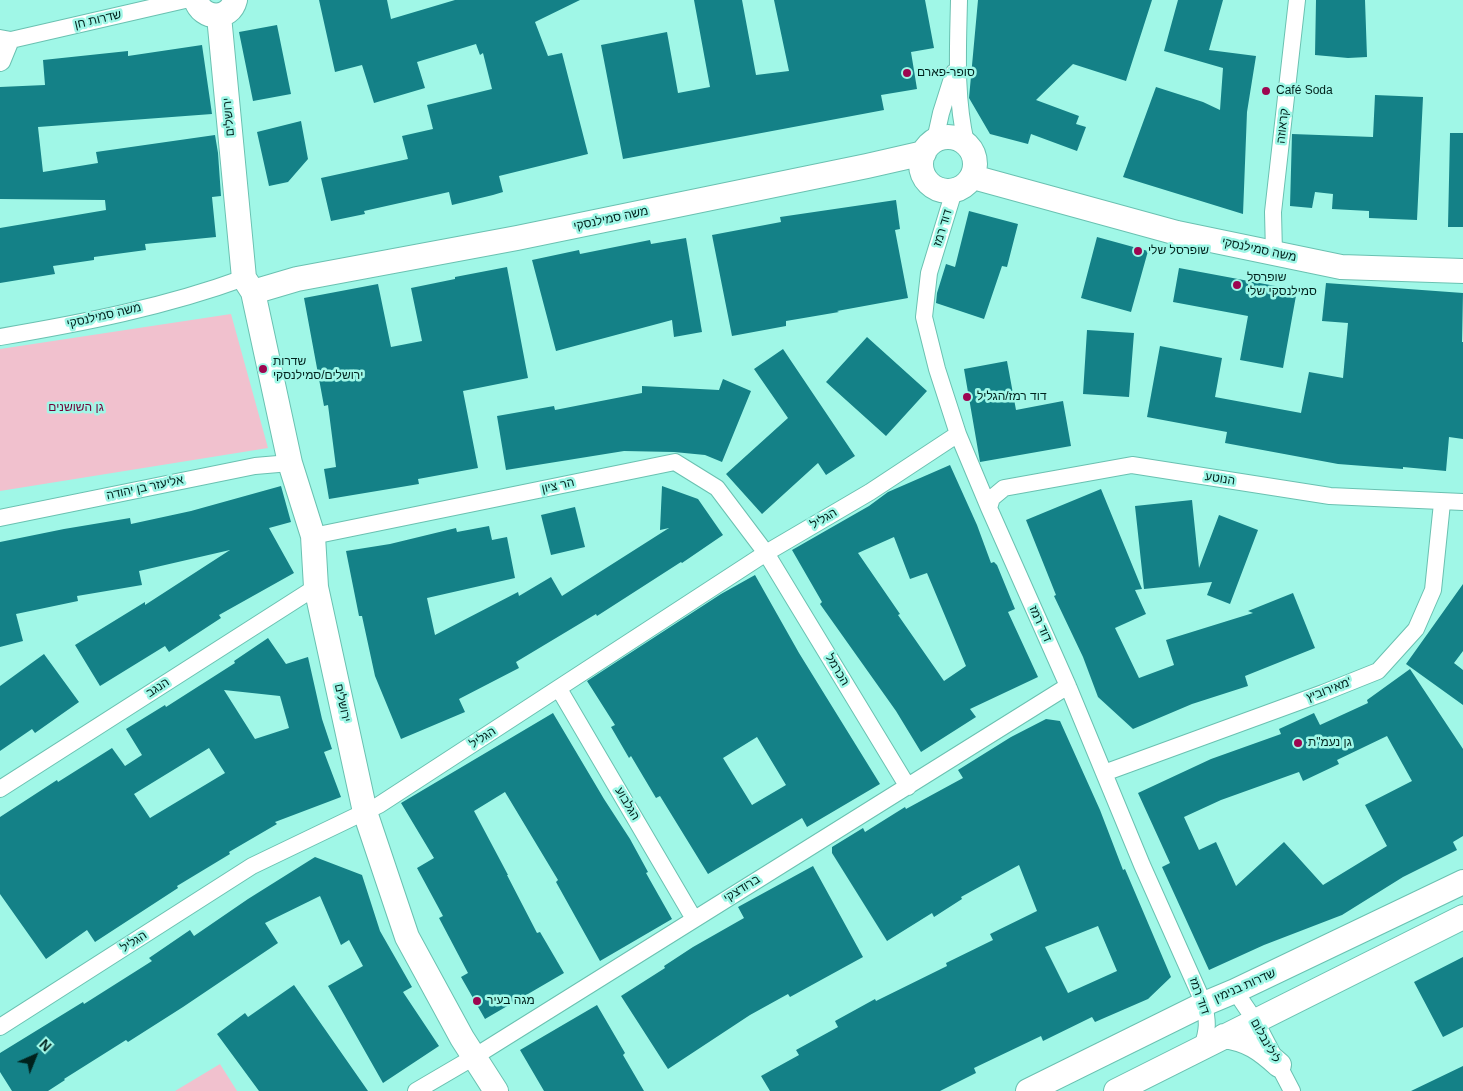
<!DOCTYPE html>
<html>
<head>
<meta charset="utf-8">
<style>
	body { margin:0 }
	#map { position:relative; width:1463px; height:1091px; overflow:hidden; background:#a0f7e7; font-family:Arial,sans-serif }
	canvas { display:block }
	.north { position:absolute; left:10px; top:1031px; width:50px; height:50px; -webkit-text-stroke:4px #a0f7e7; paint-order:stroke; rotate:44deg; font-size:14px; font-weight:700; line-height:20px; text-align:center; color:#00221d }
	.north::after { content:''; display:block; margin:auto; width:18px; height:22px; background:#00221d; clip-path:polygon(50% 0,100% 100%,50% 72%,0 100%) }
</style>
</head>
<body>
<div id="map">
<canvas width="1463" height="1091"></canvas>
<div class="north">N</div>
</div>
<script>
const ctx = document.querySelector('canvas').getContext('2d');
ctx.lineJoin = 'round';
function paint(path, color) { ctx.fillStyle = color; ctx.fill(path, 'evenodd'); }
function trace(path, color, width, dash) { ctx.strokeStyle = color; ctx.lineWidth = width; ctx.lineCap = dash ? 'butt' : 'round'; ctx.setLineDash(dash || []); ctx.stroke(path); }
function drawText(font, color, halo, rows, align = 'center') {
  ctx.font = font + ' Arial,"Noto Sans Hebrew",sans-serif'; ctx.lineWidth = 5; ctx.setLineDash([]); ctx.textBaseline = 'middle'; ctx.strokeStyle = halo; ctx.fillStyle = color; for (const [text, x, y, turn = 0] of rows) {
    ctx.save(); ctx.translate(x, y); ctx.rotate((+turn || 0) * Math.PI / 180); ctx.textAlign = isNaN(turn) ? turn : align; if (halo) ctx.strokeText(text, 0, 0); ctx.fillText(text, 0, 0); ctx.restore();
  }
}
const green = new Path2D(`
	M231,314l37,134 -268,43v-142z
	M220,1064l17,27h-62z`);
const building = new Path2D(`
	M319,0h68l4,19 64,-19h125l-45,22 13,34 14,-3 26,101 -89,22 4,16 -10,3 -41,10 -3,-13 -85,19 1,3 -34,7 -10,-43 87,-19 -6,-23 31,-7 -6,-24 65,-16 -9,-36 -3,2 -4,-11 -59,18 8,26 -51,15 -12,-38 -27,7z
	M694,0h48l14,75 33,-4 -15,-71h151l9,48 -23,4 6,37 -36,6 3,15 -261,49 -22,-114 66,-13 11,61 32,-6z
	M978,0h174l-26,81 -53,-17 -37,36 43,16 -3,8 10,3 -9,24 -46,-17 -3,10 -38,-10 -21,-36z
	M1178,0h45l-14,50 47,6 -9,56 -4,102 -120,-37 33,-90 47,15 17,8 3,-42 -59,-17z
	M1316,0h49l2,57 -19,1 -33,-3z
	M277,25l14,69 -38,7 -14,-69z
	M202,45l10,69 -174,13 5,45 55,-9 -2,-11 119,-17 3,18 3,43 -9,1 4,40 -71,7 1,6 -52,7v3l-41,6 2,8 -55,9v-55l106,-18 -1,-10 -105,-1v-112l45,-2 -2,-25 85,-9v5z
	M1375,95l48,2 -6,123 -48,-2v-7l-37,-2 1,-15 -18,-2 -3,16 -22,-2 2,-72 81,3z
	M301,121l7,38 -20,23 -19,4 -12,-54z
	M1450,133h13v94h-15z
	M896,200l4,29 -5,1 13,68 -71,13 2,1 -53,9v5l-54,10 -20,-101 69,-13 -1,-5z
	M969,211l49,13 -11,43 -5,-1 -18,53 -48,-16 1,-10 9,-29 9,3z
	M1097,237l51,14 -17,61 -50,-14z
	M686,238l16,94 -28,5 -2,-17 -116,31 -24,-91 47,-10 1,4 70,-14 1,4z
	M507,267l21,111 -65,13 15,77 -60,11 1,5 -90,15 -5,-30 12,-2 -8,-62 -4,1 -20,-108 74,-14 13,63 31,-6 -11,-53 44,-9v-2z
	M1179,268l118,22 -14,78 -43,-8 8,-44 -75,-14z
	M1326,283l137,10 -1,49h1v97l-14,-2 -3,34 -43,-4v2l-65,-5 -113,-21 2,-11 -80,-15 13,-71 62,12 -7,39 86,16 8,-41 34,6 5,-55 -26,-2z
	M1087,330l47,3 -5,64 -46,-3z
	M867,337l60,54 -41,45 -60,-54z
	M783,349l72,107 -29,19 -8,-12 -56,51 -36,-40 62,-56 -34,-49z
	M1007,361l9,49 47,-9 8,45 -91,16 -16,-93z
	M723,379l28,12 -29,71 -17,-7 -31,-3 -50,-1 -118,19 -9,-54 57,-10 1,4 87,-17v-7l77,4z
	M950,465l27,60 14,38 3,-1 3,3 18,44 -7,3 30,65 -68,32 6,8 -55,35 -25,-41 -76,-107 2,-2 -30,-52 77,-44 19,-14zM894,537l16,42 17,-6 39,93 -22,15 -46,-66 2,-1 -42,-61z
	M281,486l10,36 -22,6 25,45 -75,42 2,3 -52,34 -4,-6 -65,40 -25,-41 70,-43v3l85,-55 -91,21 3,14 -65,11 1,5 -62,13 7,27 -23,6v-105l64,-13 66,-11 1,6 60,-13z
	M662,486l36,13 25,36 -41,28 -1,-1 -84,54 -1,-2 -80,48 3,6 -60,31 6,13 -64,27 -26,-63 -13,-60h-3l-13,-65 44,-7 66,-16 1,4 32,-6 3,14 15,-3 8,41 -88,20 8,37 83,-43 1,4 32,-19 11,19 107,-68 -9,2z
	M1101,489l41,100 -7,1 11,24 -31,14 24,50 35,-13 -8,-25 87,-27 -5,-2 45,-18 22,55 -70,28 3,10 -56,18 -59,25 -35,-32 -15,-40 -29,-61 2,-1 -30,-75z
	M1192,500l7,68 20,-53 39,15 -28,74 -23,-9 5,-13 -68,7 -9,-83z
	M575,507l10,40 -34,8 -10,-40z
	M755,575l44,78 81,131 -73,43 -5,-9 -94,56 -48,-78 -4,2 -25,-42 -2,2 -18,-31 4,-2 -28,-44 134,-87zM757,737l29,48 -34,20 -29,-47z
	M1463,584v67l-9,12 9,7v35l-57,-41z
	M268,638l18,26 22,-7 14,62 10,30 -8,3 17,45 -66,25 2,2 -48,28 1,2 -53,32 1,2 -83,54 -8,-12 -41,29 -46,-65v-77l57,-37 1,2 54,-34 13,18 17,-11 -16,-26 39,-24 1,2 69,-44 -1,-2zM224,690l56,6 9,32 -34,11zM209,748l16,25 -75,45 -16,-24z
	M44,654l35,48 -44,31 -3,-4 -32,22v-65z
	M1410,669l53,80v87l-10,6 4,8 -54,27 -61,38 -78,30 -55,25 -47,-103 8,-4 -32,-70 73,-34 70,-25 -2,-5 35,-16 6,12 48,-22 -1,-3zM1387,736l25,45 -47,24 22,41 -64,39 -39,-43 -48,44 -20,-44 -17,8 -15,-33 37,-17 78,-28 4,9 36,-17 -2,-4z
	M553,713l51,86 26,40 18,33 -2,1 26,46 -72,42 -44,-79 2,-2 -53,-88 -31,19 34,64h-1l30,58 3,-1 24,41 -79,46 -24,-42 7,-4 -29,-55 4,-2 -26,-48 17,-10 -33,-55z
	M1046,719l14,2 40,89 23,60 2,-1 46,108 -23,22 -53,23 -3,-5 -49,24 -2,-5 -67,32 2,5 -36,18h-170l-9,-15 38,-21 -3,-5 42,-23 -3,-6 40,-22 1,2 71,-35 -1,-3 47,-23 -3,-6 47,-23 -18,-46 -58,32 1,2 -28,18 -2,-4 -45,28 -55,-88v-6l31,-19 2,4 40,-25 1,2 57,-31 -5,-8 53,-33zM1098,926l19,45 -49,22 -23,-46z
	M315,857l47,18 18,56 32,56 -9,5 36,54 -56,37 -55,-97 35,-20 -14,-26 -8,5 -21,-49 -55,27 13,20 -95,64 -55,35 -2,-2 -62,39 1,1 -17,11h-36l-12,-19v-19l83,-51 1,2 68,-43 -3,-3 41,-28 4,6 54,-37z
	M813,866l50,91 -73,40 -2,-3 -38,21 -82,54 -47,-73 44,-28 -1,-2 29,-19 51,-29 -6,-11z
	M1463,957v70l-20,10 -29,-55z
	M294,985l74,106h-109l-42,-57 28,-21 3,4z
	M597,1005l28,48 -2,2 21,36h-100l-24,-41z
	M1463,1066v25h-52z`);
const street = new Path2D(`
	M959,0c-1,49 -4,95 7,143
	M0,38l11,2 174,-40
	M0,63l2,-1 9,-22
	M935,140l6,-27 13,-41
	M954,191l-25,82 -5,44 13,52 21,65 31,74 79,178 74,179 62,139c4,18 4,26 -2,43
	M1274,253l-1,-41 24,-212
	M0,337c82,-14 165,-30 244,-59
	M989,508l3,-10 12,-10 128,-23 198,31 133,6
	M0,518l255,-52 35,-3
	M313,536l362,-74 42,26 49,65 142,234
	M559,689l135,230
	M1104,773l219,-80 55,-22 38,-42 17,-39 9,-87
	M0,789l316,-202
	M1235,991l21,31 36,69
	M0,1027l252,-161 127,-61 387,-252 104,-61 88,-58
	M416,1091l58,-34 594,-371`);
const secondary = new Path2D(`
	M196,0c6,20 34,21 39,0
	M219,16l25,262 9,14 37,171 23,73 3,51 49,225 42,125 55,101 34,53
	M921 164a27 27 0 1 1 54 0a27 27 0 1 1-54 0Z
	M973,177l204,56 164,34 122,4
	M253,292l44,-13 220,-41 350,-72 57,-13
	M1224,1036c25,4 36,12 55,29
	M1028,1091l176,-87 31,-13 228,-109
	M1116,1091l347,-174`);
const markers = [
	[907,73,5,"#9d0650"],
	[1266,91,5,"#9d0650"],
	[1138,251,5,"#9d0650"],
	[1237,285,5,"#9d0650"],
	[263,369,5,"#9d0650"],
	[967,397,5,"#9d0650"],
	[1298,743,5,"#9d0650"],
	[477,1001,5,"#9d0650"]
];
const streetNames = [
	["שדרות חן",98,20,-13],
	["ירושלים",229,117,-95],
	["קראוזה",1283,126,-84],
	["משה סמילנסקי",611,219,-12],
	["דוד רמז",943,228,-73],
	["משה סמילנסקי",1259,250,12],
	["משה סמילנסקי",104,316,-13],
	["הנוטע",1220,479,9],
	["הר ציון",558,486,-12],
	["אליעזר בן יהודה",145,488,-12],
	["הגליל",824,519,-31],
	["דוד רמז",1040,624,66],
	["הכרמל",837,670,59],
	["הנגב",158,688,-33],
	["מאירוביץ'",1329,690,-21],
	["ירושלים",342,703,78],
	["הגליל",483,738,-33],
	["הגלבוע",627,804,59],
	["ברודצקי",742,889,-32],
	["הגליל",134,942,-33],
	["שדרות בנימין",1245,986,-24],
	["דוד רמז",1199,996,70],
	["לילינבלום",1265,1041,61]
];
const poiNames = [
	["סופר-פארם",917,73],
	["Café Soda",1276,91],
	["שופרסל שלי",1148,251],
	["שופרסל",1247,278],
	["סמילנסקי שלי",1247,292],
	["שדרות",273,362],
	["ירושלים/סמילנסקי",273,376],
	["דוד רמז/הגליל",977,397],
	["גן נעמ\"ת",1308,743],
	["מגה בעיר",487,1001]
];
const parkNames = [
	["גן השושנים",76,408]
];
paint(green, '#f1c1ce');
paint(building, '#148187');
trace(street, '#6ac1b1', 18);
trace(secondary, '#6ac1b1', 26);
trace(street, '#fff', 16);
trace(secondary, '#fff', 24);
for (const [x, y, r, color] of markers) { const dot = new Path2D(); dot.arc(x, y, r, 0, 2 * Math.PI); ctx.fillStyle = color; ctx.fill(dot); trace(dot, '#a0f7e7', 2); }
drawText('12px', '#00221d', '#a0f7e7', streetNames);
drawText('12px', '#00221d', '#a0f7e7', poiNames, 'left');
drawText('12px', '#700036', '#a0f7e7', parkNames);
</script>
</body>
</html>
